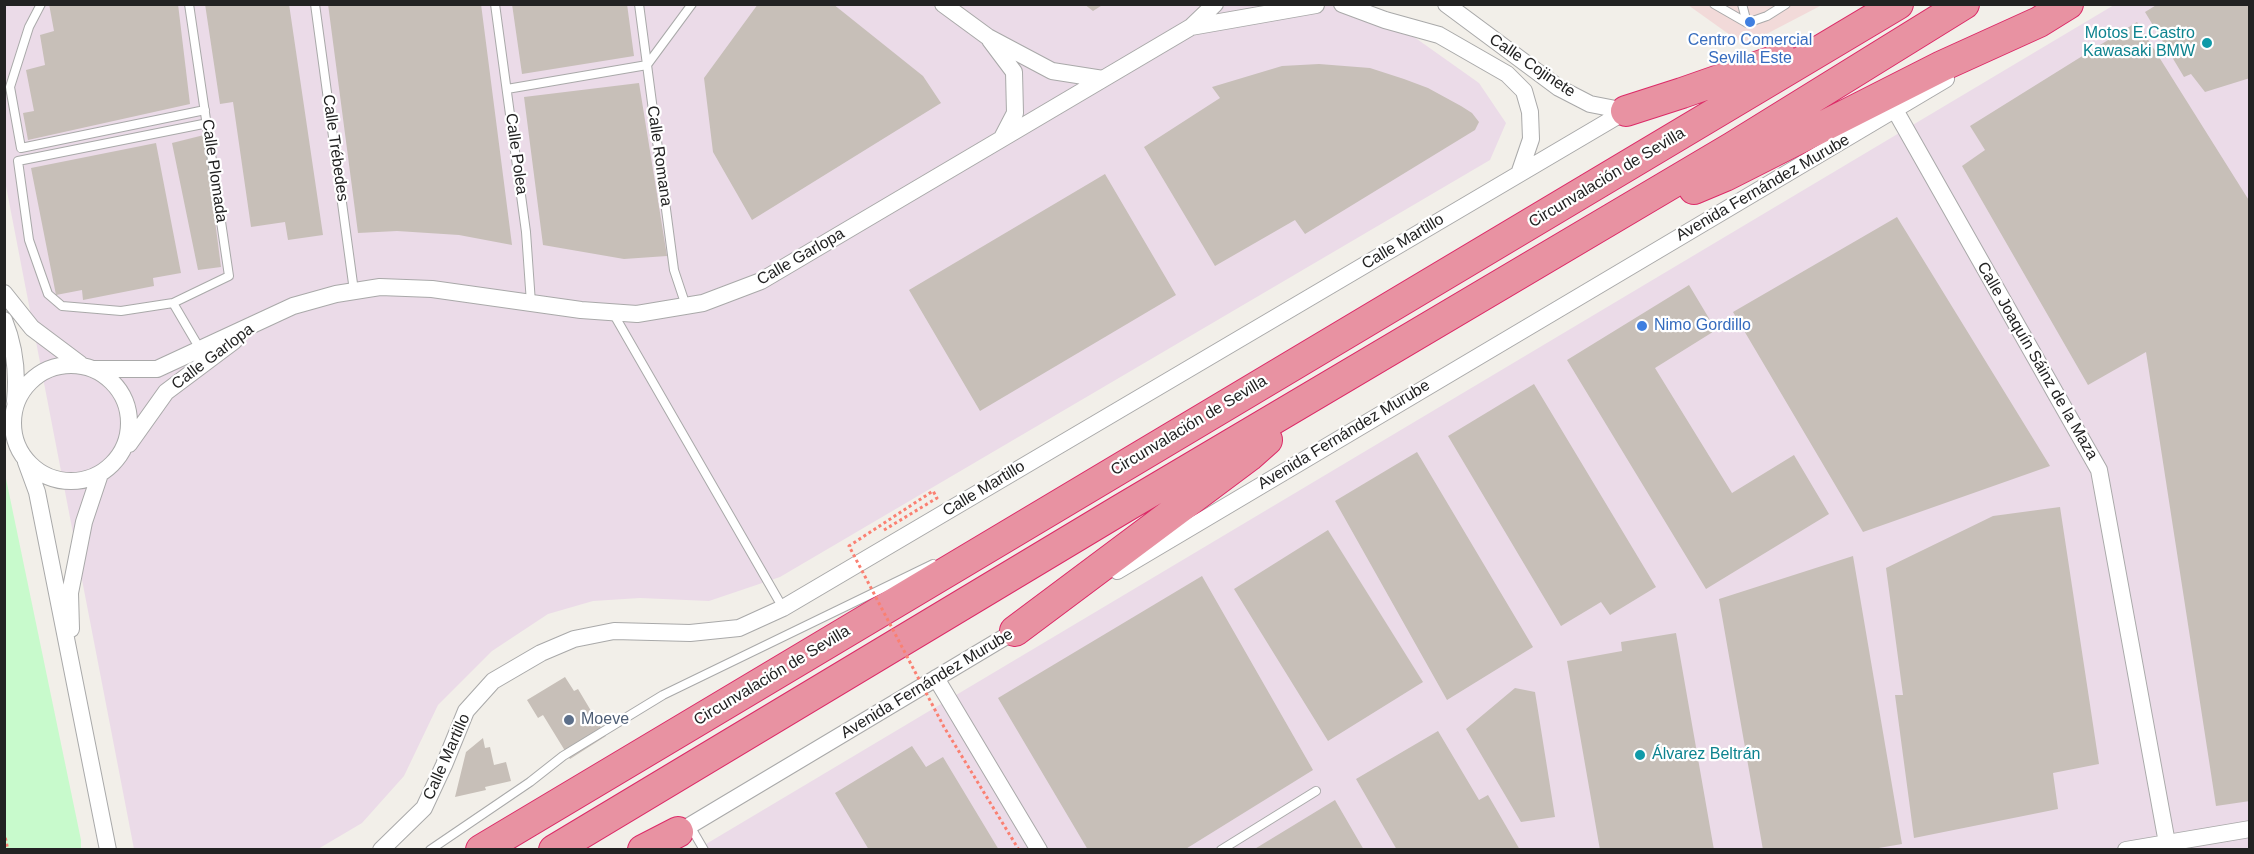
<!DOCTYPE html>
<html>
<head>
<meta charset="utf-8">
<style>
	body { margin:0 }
	#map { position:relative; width:2254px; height:854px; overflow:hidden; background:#f2efe9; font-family:Helvetica,sans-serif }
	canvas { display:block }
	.frame { position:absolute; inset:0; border:6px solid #222; pointer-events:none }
</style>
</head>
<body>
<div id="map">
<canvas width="2254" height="854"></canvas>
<div class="frame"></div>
</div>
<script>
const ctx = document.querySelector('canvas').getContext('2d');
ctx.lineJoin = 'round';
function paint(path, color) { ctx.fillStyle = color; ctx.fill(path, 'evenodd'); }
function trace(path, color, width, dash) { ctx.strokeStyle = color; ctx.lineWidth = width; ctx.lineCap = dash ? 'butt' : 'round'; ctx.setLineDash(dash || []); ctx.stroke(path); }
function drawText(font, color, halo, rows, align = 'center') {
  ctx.font = font + ' Helvetica,sans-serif'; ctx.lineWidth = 4.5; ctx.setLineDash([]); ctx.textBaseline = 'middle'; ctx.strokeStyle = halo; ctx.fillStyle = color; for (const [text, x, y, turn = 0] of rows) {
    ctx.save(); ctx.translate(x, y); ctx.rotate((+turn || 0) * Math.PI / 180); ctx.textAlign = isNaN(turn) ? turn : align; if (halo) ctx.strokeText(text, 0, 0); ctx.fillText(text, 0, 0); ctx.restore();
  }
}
const commercial = new Path2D(`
	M1688,5h134l-69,36 -16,-1z`);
const industrial = new Path2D(`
	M4,5h1365l110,78 27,40 -16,37 -710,417 -71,24 -69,-3 -47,3 -45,13 -56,37 -54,54 -34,71 -42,47 -44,26h-184l-129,-668z
	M2114,5h135v844l-1553,1z`);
const park = new Path2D(`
	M4,469l77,371v9h-76z`);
const building = new Path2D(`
	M49,4h129l12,100 -162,36 -5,-27 11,-2 -8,-41 19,-5 -5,-30 14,-4z
	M205,4h84l34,231 -35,5 -3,-18 -34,5 -18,-125 -13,2z
	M328,4h153l31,241 -53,-10 -62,-4 -39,2z
	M512,4h115l7,52 -112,18z
	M758,4h75l90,72 18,27 -189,117 -39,-68 -9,-74z
	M1084,4h20l-11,7z
	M2158,4h92v74l-45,14 -14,-18 -7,3 -39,-65z
	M2137,22l113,180v599l-34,5 -70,-454 -58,33 -126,-219 23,-16 -15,-24z
	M1319,64l51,4 34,11 24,9 33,18 11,7 7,9 -4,8 -170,104 -10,-14 -80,46 -71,-119 76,-49 -8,-11 70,-21z
	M639,83l28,173 -43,3 -81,-14 -19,-148z
	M204,135l17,132 -23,3 -26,-127z
	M156,143l25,130 -28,5 1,8 -71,14 -1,-10 -26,5 -25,-127z
	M1105,174l71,121 -196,116 -71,-121z
	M1897,217l153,249 -187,66 -130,-220z
	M1689,285l27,45 -61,38 77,125 62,-38 35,59 -123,75 -139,-229z
	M1534,384l122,203 -46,28 -9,-13 -40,24 -113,-190z
	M1417,452l116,195 -86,53 -112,-199z
	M2060,507l39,257 -46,9 5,36 -144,29 -19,-143h8l-17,-127 107,-52z
	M1328,530l95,152 -95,59 -94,-152z
	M1853,556l49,288 -35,6h-104l-44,-251z
	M1202,576l111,194 -129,80h-96l-90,-152z
	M1676,633l38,217h-114l-33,-189 55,-10 -1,-9z
	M565,677l9,14 4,-2 28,47 -36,23 -27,-44 -5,3 -11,-18z
	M1515,688l20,4 20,125 -34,5 -55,-93z
	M1438,731l41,69 9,-5 32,55h-123l-41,-71z
	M483,738l2,10 5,-1 4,18 12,-3 5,19 -26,6 1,3 -31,7 11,-45z
	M912,746l14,21 17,-10 56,93h-130l-34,-57z
	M1335,800l29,50h-111z`);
const path = new Path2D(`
	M4,432h9
	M4,832l4,18`);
const service = new Path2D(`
	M41,4l-12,23 -19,60 11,61 184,-38
	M315,4l39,287
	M495,4l31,228 5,71
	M639,4l35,266 12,36
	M1714,4l33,19 20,-7 19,-12
	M1742,4l5,19
	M507,89l140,-24 45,-61
	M173,303l56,-27 -40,-272
	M613,313l170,295
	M200,349l-27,-46 -52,8 -59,-5 -14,-12 -19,-54 -11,-79 190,-38
	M690,826l14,24
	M430,850l100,-68 33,-26 100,-61 270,-131
	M1221,850l95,-59`);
const minor = new Path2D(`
	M943,4l45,33 64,34 51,8
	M1342,4l43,16 54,15 68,39 17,17 6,21 1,27 -12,35
	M1446,4l113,84 31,16 36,7
	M1191,27l125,-22
	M990,40l24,32 1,41 -13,25
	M1895,110l204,360 68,373
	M4,293l28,35 48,36
	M4,320c11,27 14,52 11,81
	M13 423a58 58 0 1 1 116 0a58 58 0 1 1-116 0Z
	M95,369h62l136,-63 43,-12 44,-7 52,2 149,21 56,4 66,-11 58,-22 430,-254 24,-23
	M129,444l37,-52 68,-51
	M26,462l11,30 71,358
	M1117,571l829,-492
	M71,629l-1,-36 14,-71 15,-45
	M936,678l103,172
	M674,835l346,-207
	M381,850l43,-42 20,-43 22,-54 27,-30 48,-28 33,-14 40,-8 76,2 49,-5 44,-20 843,-497
	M2126,850l124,-21`);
const motorway = new Path2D(`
	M1626,111l56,-18 100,-35
	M1694,189l31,-13 217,-110 97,-44 29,-18
	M1015,631l234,-175 18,-16
	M481,850l1417,-846
	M554,850l566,-340 613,-363 231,-143
	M643,850l35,-18`);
const pathBridge = new Path2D(`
	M884,530l53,-32 -4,-7 -84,55 95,181 75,123`);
const markers = [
	[1750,22,6,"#3f7fe0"],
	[2207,43,6,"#0f9aa8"],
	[1642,326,6,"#3f7fe0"],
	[569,720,6,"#5c6f8a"],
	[1640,755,6,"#0f9aa8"]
];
const cultureNames = [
	["Motos E.Castro",2195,34],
	["Kawasaki BMW",2195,52],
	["Álvarez Beltrán",1652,755,"left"]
];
const shopNames = [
	["Centro Comercial",1750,41],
	["Sevilla Este",1750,59],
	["Nimo Gordillo",1654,326,"left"]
];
const streetNames = [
	["Calle Cojinete",1532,66,34],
	["Calle Trébedes",335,148,82],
	["Calle Polea",516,154,82],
	["Calle Romana",659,156,82],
	["Calle Plomada",214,171,82],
	["Circunvalación de Sevilla",1607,178,-31],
	["Avenida Fernández Murube",1763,188,-30],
	["Calle Martillo",1403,242,-31],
	["Calle Garlopa",801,257,-30],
	["Calle Garlopa",213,357,-37],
	["Calle Joaquín Sáinz de la Maza",2037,361,60],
	["Circunvalación de Sevilla",1189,426,-31],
	["Avenida Fernández Murube",1344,435,-31],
	["Calle Martillo",984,489,-31],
	["Circunvalación de Sevilla",772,676,-31],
	["Avenida Fernández Murube",927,684,-31],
	["Calle Martillo",447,757,-66]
];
const serviceNames = [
	["Moeve",581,720]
];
paint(commercial, '#f2dad9');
paint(industrial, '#ebdbe8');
paint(park, '#c8facc');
paint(building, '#c7bfb8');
trace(service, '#a9a9a9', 10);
trace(minor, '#a9a9a9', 18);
trace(motorway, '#dc2a67', 32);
trace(path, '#fa8072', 3, [3, 3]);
trace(service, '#fff', 8);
trace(minor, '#fff', 16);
trace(motorway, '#e892a2', 30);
trace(pathBridge, '#fa8072', 3, [3, 3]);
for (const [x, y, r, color] of markers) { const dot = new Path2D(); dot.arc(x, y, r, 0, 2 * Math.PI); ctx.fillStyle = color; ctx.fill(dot); trace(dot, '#fff', 2); }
drawText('16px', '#0d838f', '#fff', cultureNames, 'right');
drawText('16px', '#366cbe', '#fff', shopNames);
drawText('16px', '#222', '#fff', streetNames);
drawText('16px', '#4e5e75', '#fff', serviceNames, 'left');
</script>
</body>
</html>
